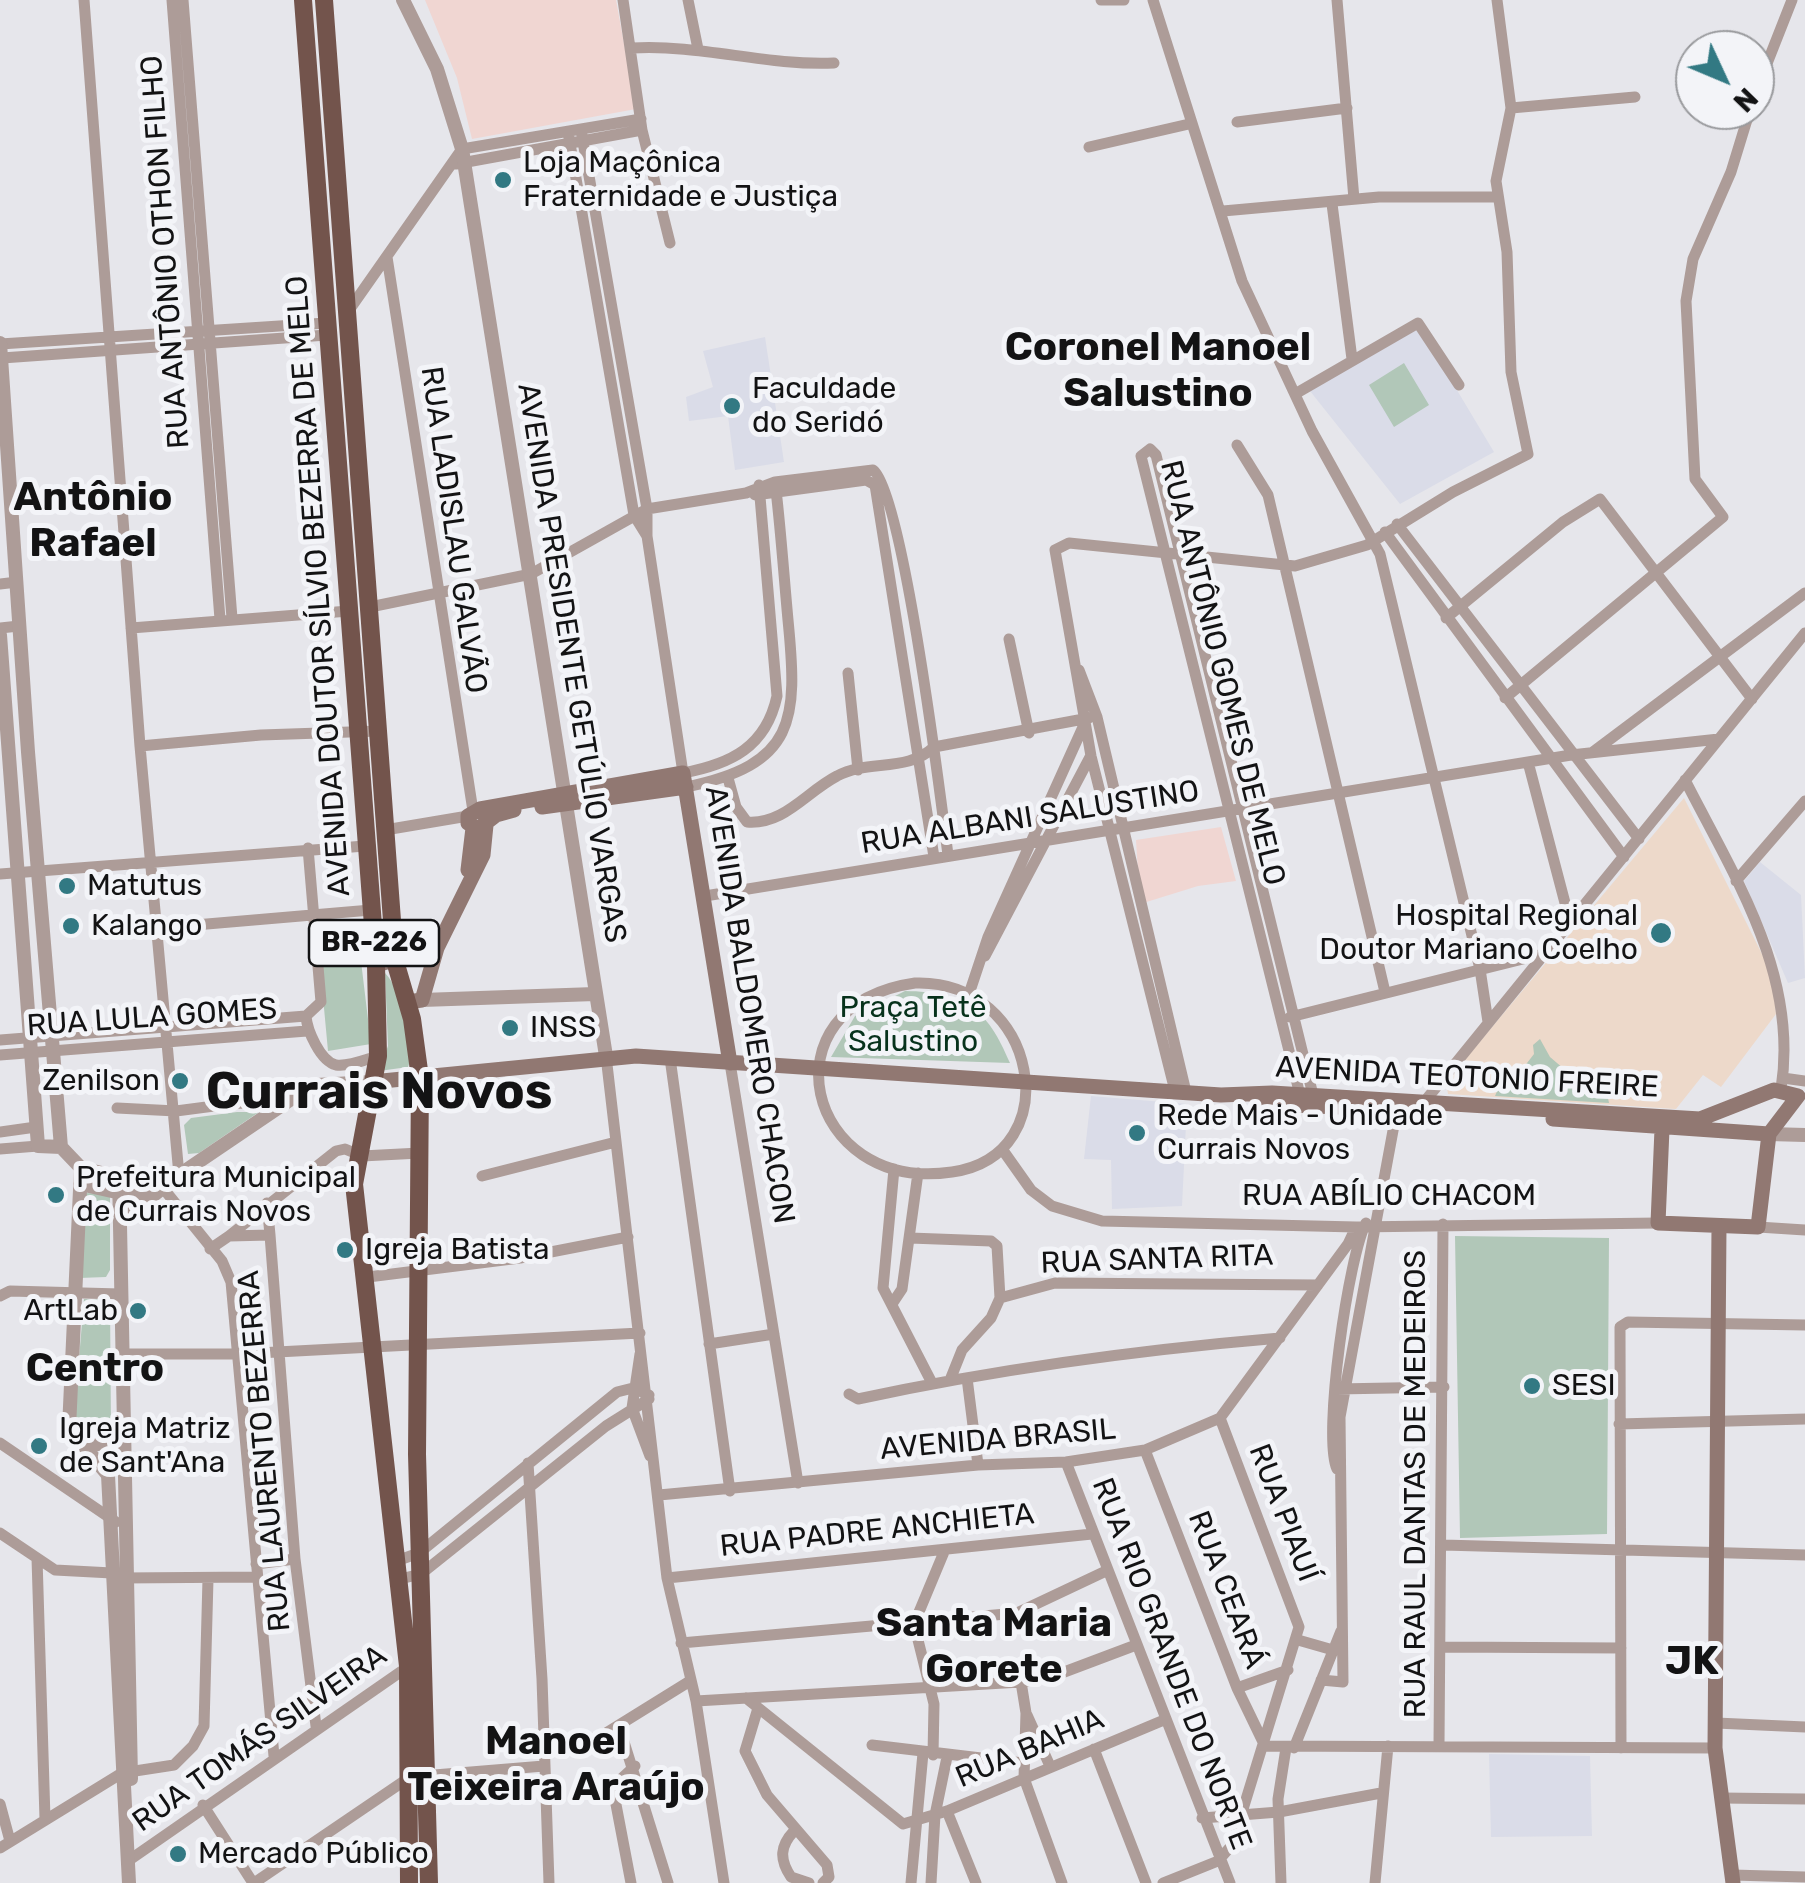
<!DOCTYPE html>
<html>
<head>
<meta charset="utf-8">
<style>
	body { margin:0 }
	#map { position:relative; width:1805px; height:1883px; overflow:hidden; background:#e6e6eb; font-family:Rubik,sans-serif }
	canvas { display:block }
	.north { position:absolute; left:1675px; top:30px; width:100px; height:100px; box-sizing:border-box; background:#f3f4f8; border:2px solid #999a9d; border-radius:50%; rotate:134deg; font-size:28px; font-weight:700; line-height:40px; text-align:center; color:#131314 }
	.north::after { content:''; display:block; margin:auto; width:35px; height:45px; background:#327983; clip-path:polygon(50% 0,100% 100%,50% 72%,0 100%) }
</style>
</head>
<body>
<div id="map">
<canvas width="1805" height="1883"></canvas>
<div class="north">N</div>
</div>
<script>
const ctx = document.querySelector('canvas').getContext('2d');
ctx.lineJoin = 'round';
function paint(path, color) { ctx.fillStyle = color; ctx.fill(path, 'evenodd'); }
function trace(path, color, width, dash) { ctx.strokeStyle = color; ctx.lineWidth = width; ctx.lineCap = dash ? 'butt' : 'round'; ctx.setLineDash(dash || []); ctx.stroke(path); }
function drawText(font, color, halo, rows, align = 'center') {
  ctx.font = font + ' Rubik,sans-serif'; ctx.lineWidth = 10; ctx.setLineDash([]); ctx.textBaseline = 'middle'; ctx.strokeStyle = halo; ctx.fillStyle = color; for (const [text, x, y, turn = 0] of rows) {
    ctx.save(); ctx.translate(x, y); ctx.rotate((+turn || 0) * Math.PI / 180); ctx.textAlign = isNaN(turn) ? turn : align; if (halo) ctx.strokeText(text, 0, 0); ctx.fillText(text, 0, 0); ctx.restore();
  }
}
const built = new Path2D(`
	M1415,320l79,132 -94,52 -94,-118z
	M765,337l19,125 -49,8 -7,-54 -39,5 -3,-24 27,-10 -10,-36z
	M1760,862l41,33 4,83 -17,5 -44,-102z
	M1091,1096l96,8 -5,102 -70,3 -1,-49 -27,-1z
	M1489,1754l101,2 2,80 -101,1z`);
const industrial = new Path2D(`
	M425,0h191l20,109 -164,30 -15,-61z
	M1221,827l15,54 -38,5 -58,18 -4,-64z`);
const medical = new Path2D(`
	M1684,798l89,178 3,38 -55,73 -18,-12 -27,34 -228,-15 -2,-12z`);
const green = new Path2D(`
	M1404,363l25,42 -35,22 -25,-42z
	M357,928l14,116 -43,7 -11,-118z
	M385,973c16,16 33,73 23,94l-29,4 9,-25z
	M905,991c60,1 82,17 105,72l-179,-6 24,-41z
	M1540,1039l10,18 35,30 22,6 2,10 -114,-7 4,-9 11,-2 24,-31 -1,-9z
	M237,1112h22l-60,41 -11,1 -4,-29 7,-7z
	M85,1193l25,1v76l-4,7 -27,1z
	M1455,1236l154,2 -2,296 -147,4z
	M84,1299l26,1 1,133 -38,-2z`);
const minor = new Path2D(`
	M84,0l56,746 39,429
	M172,0l48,619
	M183,0l49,618
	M623,0l19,130 28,113
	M688,0l10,49
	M1101,0h23
	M1153,0l89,281 70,150 68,123 100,415 8,53
	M1337,0l17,199
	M632,48c69,-4 133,18 202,15
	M1755,94l37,-94
	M1511,108l124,-11
	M1237,122l110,-14
	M581,130l66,379v27l36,237c48,-9 83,-26 94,-77l-18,-211
	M568,132l66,383 13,21
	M1089,147l100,-23
	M456,164l186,-34
	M1332,204l20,155
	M1223,211l156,-14h119
	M387,257l86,554
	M347,313l115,-164 179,-30
	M0,344l326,-21
	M2,358l325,-23
	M1295,394l123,-71 41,62
	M1237,445l31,50 117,497
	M755,495l111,-15 9,5 59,372
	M1397,524l242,315
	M1385,532l239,325
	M0,584l17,-2
	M370,607l161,-33 116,-65 99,-16 29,-11 98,-12c30,20 68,331 75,385
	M1446,618l117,-96 37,-23 152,200
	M0,628l19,-2
	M131,628l218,-17
	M1009,639l20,94
	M1079,670l18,47 89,375
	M848,673l10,97
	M1505,698l218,-181 -28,-38 -9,-178 7,-42 38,-87 19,-62
	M140,746l121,-11 118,-4
	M1593,752l212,-159
	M1528,762l42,160
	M728,778l8,29 11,15c37,3 59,-30 90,-46 31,-17 70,-3 97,-29l155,-29
	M1685,780c50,98 114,195 96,309
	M686,787c110,-23 112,-66 102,-167 -4,-43 -7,-87 -12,-130
	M385,830l83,-14
	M0,874l365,-28
	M1736,881l69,-80
	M705,896l866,-141 148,-16
	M160,928l211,-18
	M985,956l105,-199
	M915,983c123,-4 155,172 37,189 -147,22 -191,-167 -37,-189z
	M970,991l18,-54 95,-210
	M306,1016l15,-14 -13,-154
	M1290,1017l253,-63
	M0,1040l306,-24c1,14 14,45 30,49 12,2 31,-6 42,-9
	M0,1055l307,-24
	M606,1056l61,522 29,123 28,182
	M670,1058l60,433
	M730,1063l68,420
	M1783,1078l22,3
	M1175,1091l-84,-335 -36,-206 14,-7 226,23 72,-21 86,-53 75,-38 -17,-82 -4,-120 -11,-71 15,-73 -14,-108
	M1300,1095l-159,-639 9,-7 6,6 157,640
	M1425,1101l380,-468
	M117,1108l59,3 61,-8 42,2
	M0,1132l36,-5
	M0,1149l38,-3
	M1002,1149l29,41 21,16 50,15 254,6 302,-4
	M894,1169l-11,119 49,95
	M482,1176l134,-34
	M163,1188l59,73 9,21 43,474
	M267,1203l3,32
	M1758,1227l47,3
	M229,1236l107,-85 9,-2 17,7 58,-3
	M910,1238l81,3 6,5 3,52 -9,20 -29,32 -12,30
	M210,1249l19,-13 41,-1 25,324 21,167
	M368,1277l152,-19 108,-21
	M0,1296l10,-5 110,3
	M1000,1298l55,-15 263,2
	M892,1304l10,-15 16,-116
	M709,1344l65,-10
	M122,1354h117l401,-21
	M640,1354l-8,54 18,48
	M967,1378l11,87
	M1337,1389l107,-2
	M849,1394l9,5c139,-30 280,-49 422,-61
	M1619,1424l186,-5
	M0,1443l116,79
	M1145,1450l92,238 28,58 450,2
	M1066,1462l164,421
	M528,1463l14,216 7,204
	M1337,1469c-15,-33 12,-215 29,-246
	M659,1495l319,-30 88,-3 79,-12 75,-32 128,-174 8,-17
	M0,1533l55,37 57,3
	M1443,1545l362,10
	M37,1558l8,261
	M399,1560l20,-7 198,-161 16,-4 16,7
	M256,1564l39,-5
	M121,1578l136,-1
	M667,1578l425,-44
	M400,1579l21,-5 185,-148 43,-27
	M1298,1640l35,10
	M681,1643l336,-30 89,-42
	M1443,1647l178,1
	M1321,1680l22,2 -3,-265 57,-308
	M1021,1682l5,31 -2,65 38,105
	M1237,1688l51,-18
	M746,1698l157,126 44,-13 217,-91
	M696,1701l325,-19 30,-5 85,-32
	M758,1708l-13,43 22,44 60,70 2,12 -6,6
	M1027,1715l23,51
	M1716,1723l89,4
	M619,1726l49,157
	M872,1745l151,18
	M1439,1745l4,-521
	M1294,1748l47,-117
	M1621,1748l-1,-421 8,-5 177,3
	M1094,1749l52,134
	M544,1754l59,-19 87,-54
	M933,1755l1,-51 -20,-80 30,-72
	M1721,1798l84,1
	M0,1804l10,37
	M203,1805l50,78
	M947,1811l29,72
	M1202,1818l77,-6 102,-19
	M794,1831c-14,15 -15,28 -3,46l18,6
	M0,1848l122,-75 52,-8 19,-19 11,-20 4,-147
	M128,1861l281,-195
	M1732,1875l73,2
	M254,1883l156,-106 134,-11
	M631,1883l-17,-89 7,-15 14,-13
	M911,1883l12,-130
	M931,1883l4,-68 12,-58
	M1163,1883l55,-22 14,-16 67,-218 -79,-209
	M1281,1883l-3,-84 8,-51
	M1375,1883l13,-137`);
const tertiary = new Path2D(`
	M403,0l34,69 25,80 144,907
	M0,343l28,409 33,395
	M0,635l38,511 23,1
	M422,1000l173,-6
	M1769,1134l36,1
	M61,1147l20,21 -12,260 39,47 21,408
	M81,1168l82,20
	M119,1175l12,604
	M80,1184l68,15
	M122,1220l57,-45 121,-82 16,-8 56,-3
	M79,1442l21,2 24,-10`);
const secondary = new Path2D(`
	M542,807l144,-20
	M480,809l203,-36 47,290
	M488,820l-8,-11 -12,7v7l10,6 18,-14 18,-5
	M468,870l5,-42
	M383,963l54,-15
	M407,1002l15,-2 15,-52 46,-93 3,-30
	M372,1082l264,-26 585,39 51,-2 428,26 74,-29 24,6 -29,38 -11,93 -100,-4 4,-94
	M1255,1097l16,7 90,4
	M1553,1119l216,15
	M1719,1226l-4,522 18,135`);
const trunk = new Path2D(`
	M303,0l73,965 2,91 -24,128 54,482 1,217
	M324,0l71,961 17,58 8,59 -3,376 12,429`);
const markers = [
	[503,180,10,"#327983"],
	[732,406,10,"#327983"],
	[67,886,10,"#327983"],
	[71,926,10,"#327983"],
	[1661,933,12,"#327983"],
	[510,1028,10,"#327983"],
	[180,1081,10,"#327983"],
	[1137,1133,10,"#327983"],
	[56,1195,10,"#327983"],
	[345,1250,10,"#327983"],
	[138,1311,10,"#327983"],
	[1532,1386,10,"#327983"],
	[39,1446,10,"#327983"],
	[178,1854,10,"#327983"]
];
const shields = [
	[374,943,130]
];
const shieldNames = [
	["BR-226",374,943]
];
const poiNames = [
	["Loja Maçônica",523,163],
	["Fraternidade e Justiça",523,197],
	["Faculdade",752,389],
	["do Seridó",752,423],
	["Matutus",87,886],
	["Hospital Regional",1638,916,"right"],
	["Doutor Mariano Coelho",1638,950,"right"],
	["Kalango",91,926],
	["INSS",530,1028],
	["Zenilson",160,1081,"right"],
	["Rede Mais - Unidade",1157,1116],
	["Currais Novos",1157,1150],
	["Prefeitura Municipal",76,1178],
	["de Currais Novos",76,1212],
	["Igreja Batista",365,1250],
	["ArtLab",118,1311,"right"],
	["SESI",1552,1386],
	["Igreja Matriz",59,1429],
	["de Sant'Ana",59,1463],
	["Mercado Público",198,1854]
];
const streetNames = [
	["RUA ANTÔNIO OTHON FILHO",166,252,-94],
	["RUA LADISLAU GALVÃO",453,530,82],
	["AVENIDA DOUTOR SÍLVIO BEZERRA DE MELO",319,586,-94],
	["AVENIDA PRESIDENTE GETÚLIO VARGAS",571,663,81],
	["RUA ANTÔNIO GOMES DE MELO",1222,673,76],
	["RUA ALBANI SALUSTINO",1030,818,-9],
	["AVENIDA BALDOMERO CHACON",749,1005,81],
	["RUA LULA GOMES",152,1018,-4],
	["AVENIDA TEOTONIO FREIRE",1467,1078,3],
	["RUA ABÍLIO CHACOM",1389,1196],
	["RUA SANTA RITA",1157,1260,-2],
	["AVENIDA BRASIL",998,1440,-5],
	["RUA LAURENTO BEZERRA",265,1451,-95],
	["RUA RAUL DANTAS DE MEDEIROS",1416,1484,-90],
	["RUA PIAUÍ",1283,1513,69],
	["RUA PADRE ANCHIETA",877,1531,-6],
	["RUA CEARÁ",1226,1590,69],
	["RUA RIO GRANDE DO NORTE",1171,1664,69],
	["RUA TOMÁS SILVEIRA",260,1739,-35],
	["RUA BAHIA",1030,1749,-23]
];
const parkNames = [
	["Praça Tetê",913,1008],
	["Salustino",913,1042]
];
const districtNames = [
	["Coronel Manoel",1158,348],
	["Salustino",1158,394],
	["Antônio",93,498],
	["Rafael",93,544],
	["Centro",95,1369],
	["Santa Maria",994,1624],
	["Gorete",994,1670],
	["JK",1692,1662],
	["Manoel",556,1742],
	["Teixeira Araújo",556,1788]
];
const townNames = [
	["Currais Novos",379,1094]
];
paint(built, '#dadce8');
paint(industrial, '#f0d6d2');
paint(medical, '#edd9ca');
paint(green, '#b1c7b8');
trace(minor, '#ad9c98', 11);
trace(tertiary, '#ad9c98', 14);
trace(secondary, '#917872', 15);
trace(trunk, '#73544c', 18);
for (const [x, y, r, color] of markers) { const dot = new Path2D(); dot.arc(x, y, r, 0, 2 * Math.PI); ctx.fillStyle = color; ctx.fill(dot); trace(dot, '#f3f4f8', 4); }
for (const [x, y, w] of shields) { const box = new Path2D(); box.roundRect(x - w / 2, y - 23, w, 46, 8); ctx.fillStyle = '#f3f4f8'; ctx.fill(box); trace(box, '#131314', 2.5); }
drawText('bold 28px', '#131314', null, shieldNames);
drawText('30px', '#131314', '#f3f4f8', poiNames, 'left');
drawText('30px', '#131314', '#f3f4f8', streetNames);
drawText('30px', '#07321c', '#f3f4f8', parkNames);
drawText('bold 40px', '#131314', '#f3f4f8', districtNames);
drawText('bold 50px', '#131314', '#f3f4f8', townNames);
</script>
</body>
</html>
